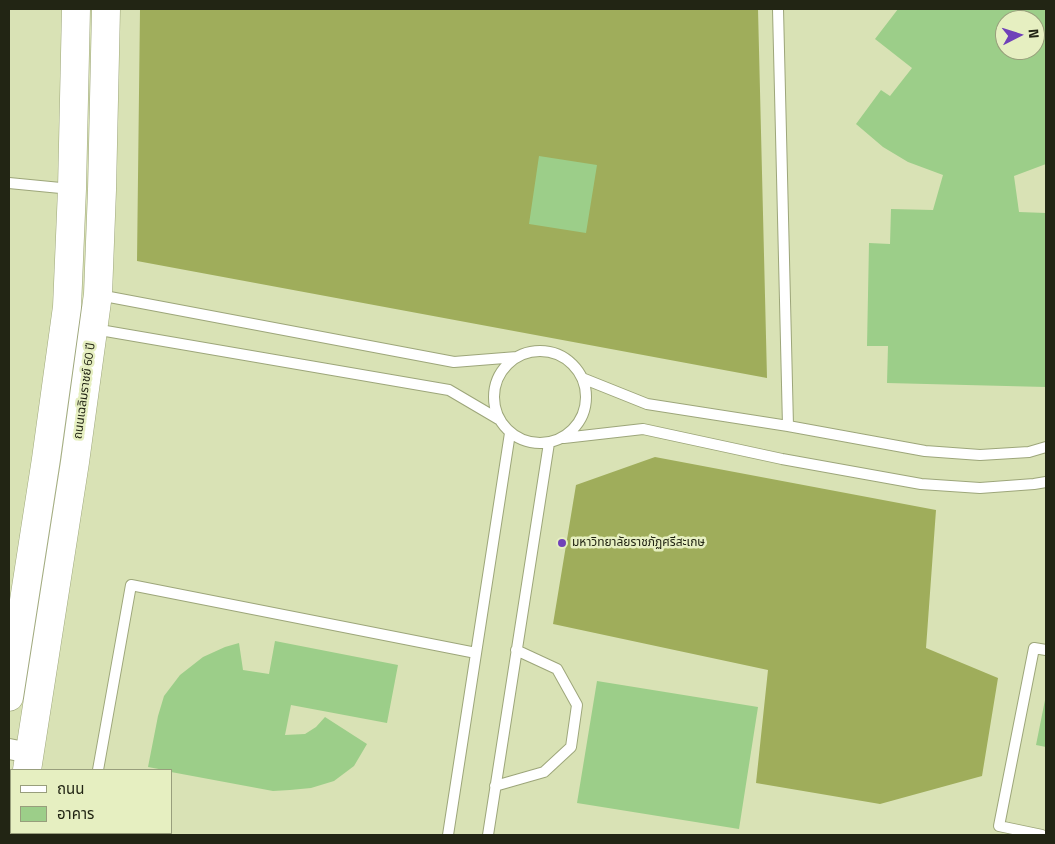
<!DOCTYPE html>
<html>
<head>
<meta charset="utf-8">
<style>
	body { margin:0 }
	#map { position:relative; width:1055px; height:844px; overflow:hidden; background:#d9e2b5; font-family:"Titillium Web","Noto Sans Thai",sans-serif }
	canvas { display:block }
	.frame { position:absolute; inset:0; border:10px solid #222514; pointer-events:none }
	.legend { position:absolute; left:10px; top:769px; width:162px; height:65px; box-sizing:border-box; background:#e6efc1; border:1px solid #989e7c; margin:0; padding:6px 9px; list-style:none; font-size:15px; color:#222514 }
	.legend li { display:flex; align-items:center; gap:10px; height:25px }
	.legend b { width:25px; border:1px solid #989e7c }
	.north { position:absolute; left:995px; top:10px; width:50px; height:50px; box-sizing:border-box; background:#e6efc1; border:1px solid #989e7c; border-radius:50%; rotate:85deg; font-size:14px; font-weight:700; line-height:20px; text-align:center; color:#222514 }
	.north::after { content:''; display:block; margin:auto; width:18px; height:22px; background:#7041b9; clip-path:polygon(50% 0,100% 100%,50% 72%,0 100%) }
</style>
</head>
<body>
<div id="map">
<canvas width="1055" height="844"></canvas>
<div class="frame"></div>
<ul class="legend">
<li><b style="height:6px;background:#fff"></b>ถนน</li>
<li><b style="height:14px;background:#9cce89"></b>อาคาร</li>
</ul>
<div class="north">N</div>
</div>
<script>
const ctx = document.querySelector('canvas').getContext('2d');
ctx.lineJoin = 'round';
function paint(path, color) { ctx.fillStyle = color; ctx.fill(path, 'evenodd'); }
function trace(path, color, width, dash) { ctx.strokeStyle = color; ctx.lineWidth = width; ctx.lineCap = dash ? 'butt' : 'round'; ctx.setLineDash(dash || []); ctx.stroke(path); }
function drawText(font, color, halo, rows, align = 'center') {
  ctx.font = font + ' "Titillium Web","Noto Sans Thai",sans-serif'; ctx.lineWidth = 5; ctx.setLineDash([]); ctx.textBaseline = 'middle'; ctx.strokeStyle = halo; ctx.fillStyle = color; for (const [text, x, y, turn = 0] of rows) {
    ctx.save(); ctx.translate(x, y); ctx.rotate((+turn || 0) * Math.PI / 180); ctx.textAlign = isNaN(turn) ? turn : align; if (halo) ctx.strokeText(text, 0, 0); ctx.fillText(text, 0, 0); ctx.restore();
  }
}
const forest = new Path2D(`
	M140,9h618l9,369 -630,-117z
	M655,457l281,53 -10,138 72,30 -16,98 -102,28 -124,-21 12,-113 -215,-46 23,-139z`);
const building = new Path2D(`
	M898,9h148v155l-32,12 5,36 27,1v174l-159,-4 1,-37h-21l2,-103 21,1 1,-35 42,1 10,-35 -35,-13 -25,-15 -27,-23 25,-34 9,6 22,-28 -37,-29zM1005,20h30v30h-30z
	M539,156l58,9 -11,68 -57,-9z
	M275,641l123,24 -11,58 -96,-18 -6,30 20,-1 11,-7 9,-10 42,27 -13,22 -20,15 -23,7 -21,2 -17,1 -102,-19v-2h-7l-16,-3 10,-51 6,-20 16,-21 23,-18 22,-10 14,-4 4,27 26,4z
	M597,681l161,26 -19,122 -162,-26z
	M1045,700h1v47l-10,-2z`);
const lane = new Path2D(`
	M778,9l10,417
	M9,183l62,6
	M99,295l355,67 63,-5
	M94,329l355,61 51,30
	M494 397a46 46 0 1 1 92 0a46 46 0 1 1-92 0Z
	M582,378l65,26 141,22 137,25 55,4 49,-3 17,-5
	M564,438l79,-9 139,30 139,25 59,4 54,-4 12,-2
	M98,770l33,-185 345,68
	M495,786l49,-14 27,-25 6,-42 -20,-36 -41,-19
	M57,833l1,2
	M135,833l15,2
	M119,835l1,-2
	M448,835l62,-402
	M488,835l61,-392
	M1042,835l-43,-9 35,-178 12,2`);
const street = new Path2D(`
	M9,749l21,4`);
const secondary = new Path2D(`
	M9,697l37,-238 21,-152 5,-118 4,-180
	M27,770l48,-308 23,-168 4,-104 4,-181
	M16,835v-2`);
const markers = [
	[562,543,5,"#7041b9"]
];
const streetNames = [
	["ถนนเฉลิมราชย์ 60 ปี",85,391,-82]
];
const poiNames = [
	["มหาวิทยาลัยราชภัฏศรีสะเกษ",572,543]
];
paint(forest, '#9fad5b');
paint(building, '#9cce89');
trace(lane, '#9da67a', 12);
trace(street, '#9da67a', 22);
trace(secondary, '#9da67a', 29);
trace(lane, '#fff', 10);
trace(street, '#fff', 20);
trace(secondary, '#fff', 28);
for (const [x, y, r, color] of markers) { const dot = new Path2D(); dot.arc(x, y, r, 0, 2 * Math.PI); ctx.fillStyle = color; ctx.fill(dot); trace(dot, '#e6efc1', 2); }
drawText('12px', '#222514', '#e6efc1', streetNames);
drawText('12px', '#222514', '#e6efc1', poiNames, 'left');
</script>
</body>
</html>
